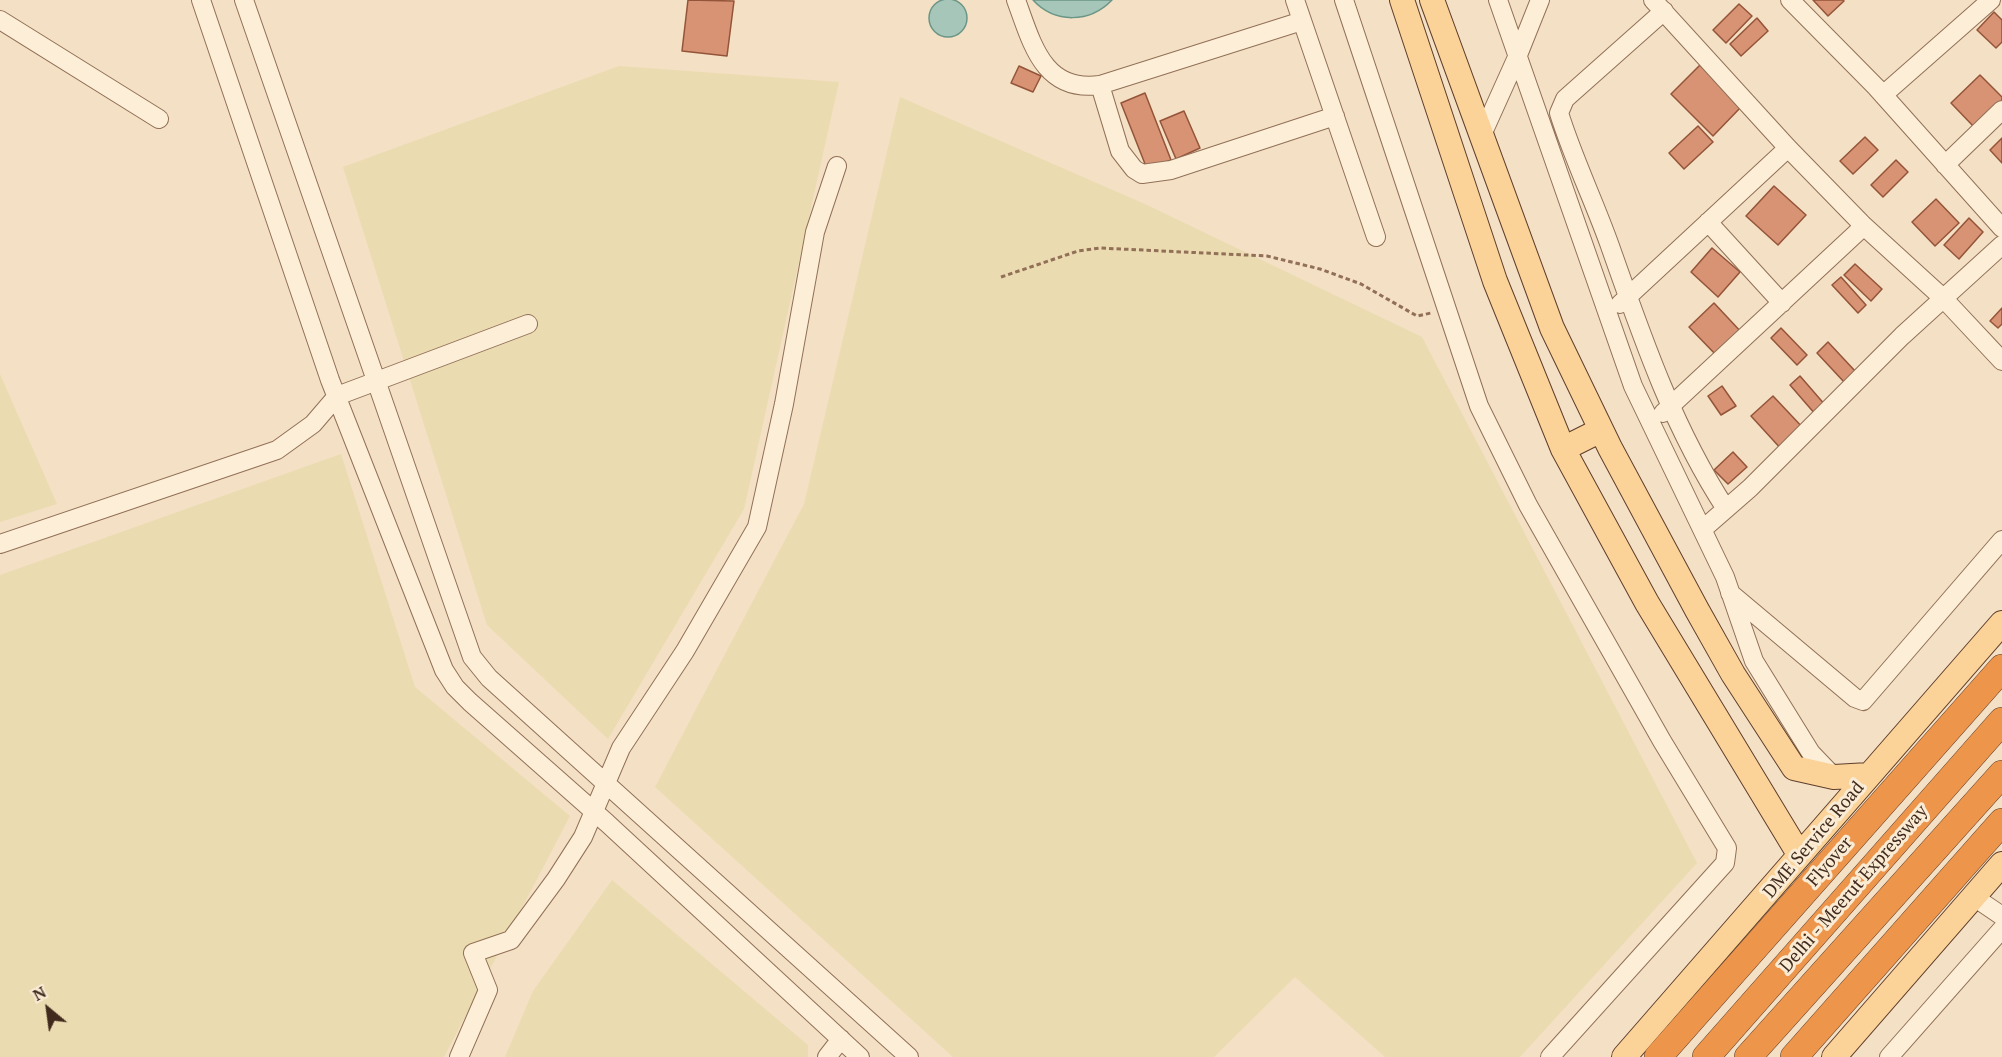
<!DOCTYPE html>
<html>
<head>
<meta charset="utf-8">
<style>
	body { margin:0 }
	#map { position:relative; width:2002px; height:1057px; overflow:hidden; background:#f4e0c4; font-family:"PT Serif",serif }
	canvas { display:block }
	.north { position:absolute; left:18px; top:979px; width:60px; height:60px; -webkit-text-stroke:4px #faebd4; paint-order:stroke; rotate:331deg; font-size:16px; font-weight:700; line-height:24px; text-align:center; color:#3f2a1d }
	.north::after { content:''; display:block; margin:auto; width:21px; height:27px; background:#3f2a1d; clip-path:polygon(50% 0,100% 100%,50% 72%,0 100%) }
</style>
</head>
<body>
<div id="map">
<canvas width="2002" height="1057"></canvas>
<div class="north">N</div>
</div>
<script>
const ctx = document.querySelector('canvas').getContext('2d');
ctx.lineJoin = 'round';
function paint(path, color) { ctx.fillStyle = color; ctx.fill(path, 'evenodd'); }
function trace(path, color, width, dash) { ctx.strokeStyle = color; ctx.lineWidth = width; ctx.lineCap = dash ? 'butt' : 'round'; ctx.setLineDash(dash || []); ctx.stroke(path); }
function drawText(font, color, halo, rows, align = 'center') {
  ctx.font = font + ' "PT Serif",serif'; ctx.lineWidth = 6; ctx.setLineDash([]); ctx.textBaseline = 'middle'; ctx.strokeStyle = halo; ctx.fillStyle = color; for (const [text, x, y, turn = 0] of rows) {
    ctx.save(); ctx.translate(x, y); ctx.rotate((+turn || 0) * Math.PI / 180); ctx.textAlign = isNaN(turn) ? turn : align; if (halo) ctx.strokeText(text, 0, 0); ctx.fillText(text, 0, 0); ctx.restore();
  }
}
const farmland = new Path2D(`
	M619,66l220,16 -95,427 -136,230 -121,-114 -144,-458z
	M900,97l247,108 275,132 275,526 -177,194h-135l-90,-80 -81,80h-261l-298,-270 149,-283z
	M0,374l57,130 -57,18z
	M341,454l74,233 155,129 -126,241h-444v-482z
	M612,880l196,165v12h-303l28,-66z`);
const water = new Path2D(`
	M929 18a19 19 0 1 1 38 0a19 19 0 1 1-38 0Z
	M1033,0h79c-22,23 -57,24 -79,0z`);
const building = new Path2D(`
	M688,0l46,1 -7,55 -45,-5z
	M1813,0h30l1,1 -16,15z
	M1739,4l13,12 -26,27 -13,-13z
	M1994,12l8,8v22l-6,6 -19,-18z
	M1757,18l11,13 -27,25 -11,-12z
	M1700,65l42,41 -29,30 -42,-42z
	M1019,66l22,10 -8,16 -22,-9z
	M1980,75l22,22v4l-27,27 -24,-25z
	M1145,93l26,67 -24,9 -26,-66z
	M1184,111l16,37 -24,11 -16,-38z
	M1698,126l15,16 -29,27 -15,-16z
	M1865,137l13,13 -25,24 -13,-13z
	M2002,138v25l-12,-13z
	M1896,160l12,12 -25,25 -12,-12z
	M1774,186l32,29 -28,30 -32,-29z
	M1936,199l23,24 -24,23 -23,-24z
	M1969,218l14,14 -24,27 -15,-14z
	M1712,248l28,24 -22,25 -27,-25z
	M1855,264l27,25 -11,12 -27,-26z
	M1841,277l25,28 -8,8 -26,-28z
	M1714,303l29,31 -25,23 -29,-30z
	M2002,308v16l-4,4 -8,-7z
	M1781,328l26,27 -10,10 -26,-27z
	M1828,342l28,30 -11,11 -28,-30z
	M1800,376l26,30 -10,9 -26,-30z
	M1722,386l14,20 -15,9 -13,-19z
	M1773,396l32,34 -22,21 -32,-35z
	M1733,452l14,15 -19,17 -14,-14z`);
const path = new Path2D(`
	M1001,277l77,-26 22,-3 167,8 53,13 41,15 56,32 14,-3`);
const minor = new Path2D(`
	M201,0l129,380 114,290 11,17 15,15 137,121 253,234
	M244,0l228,657 17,21 420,379
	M1016,0c16,43 27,93 84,85l202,-64
	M1295,0l81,237
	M1344,0l135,406 49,99 134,236 65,107 -2,15 -175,194
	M1498,0l135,386 92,191 29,84 57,92 23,24
	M1653,0l135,148 76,78 80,73 58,62
	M1790,0l86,87 126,141
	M1664,11l-99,88 -6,14c14,45 35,88 51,133 32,91 63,182 116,263
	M0,20l159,99
	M1100,85l20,66 14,18 8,5 29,-4 164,-54
	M1883,95l108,-95
	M1481,137l37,-82 22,-55
	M1945,165l57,-55
	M1708,222l74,81
	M1620,304l168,-156
	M1663,413l201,-187
	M1703,529l47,-41 152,-152 100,-91
	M0,544l277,-94 36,-26 24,-28 191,-72
	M1730,593l125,105 8,3 139,-161
	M1974,897l28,19
	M459,1057l29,-67 -15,-37 38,-13 45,-61 27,-42 38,-89 64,-97 72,-124 27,-123 31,-172 22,-66
	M827,1057l14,-18
	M1889,1057l113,-128`);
const major = new Path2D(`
	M1402,0l93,281 68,168 84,154 152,251
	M1432,0l120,328 58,120 87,162 36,64 61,94 40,9 35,-2
	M1563,449l38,-19
	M1624,1057l378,-434
	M1834,1057l168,-193`);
const highway = new Path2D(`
	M1658,1057l344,-389
	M1706,1057l296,-336
	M1748,1057l254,-283
	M1794,1057l208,-235`);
const streetNames = [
	["DME Service Road",1814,840,-50],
	["Flyover",1830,862,-49],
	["Delhi - Meerut Expressway",1854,889,-49]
];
paint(farmland, '#ebdbb0');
paint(water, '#a6c6b9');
trace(water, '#6b9687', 1.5);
paint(building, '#d79374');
trace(building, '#945439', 1.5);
trace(minor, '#917057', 20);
trace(major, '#5f3e2c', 26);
trace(highway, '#5f3e2c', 28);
trace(path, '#917057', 3, [4.5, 3]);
trace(minor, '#fdeed8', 18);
trace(major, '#fbd297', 24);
trace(highway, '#ed954a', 27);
drawText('18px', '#3f2a1d', '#faebd4', streetNames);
</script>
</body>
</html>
